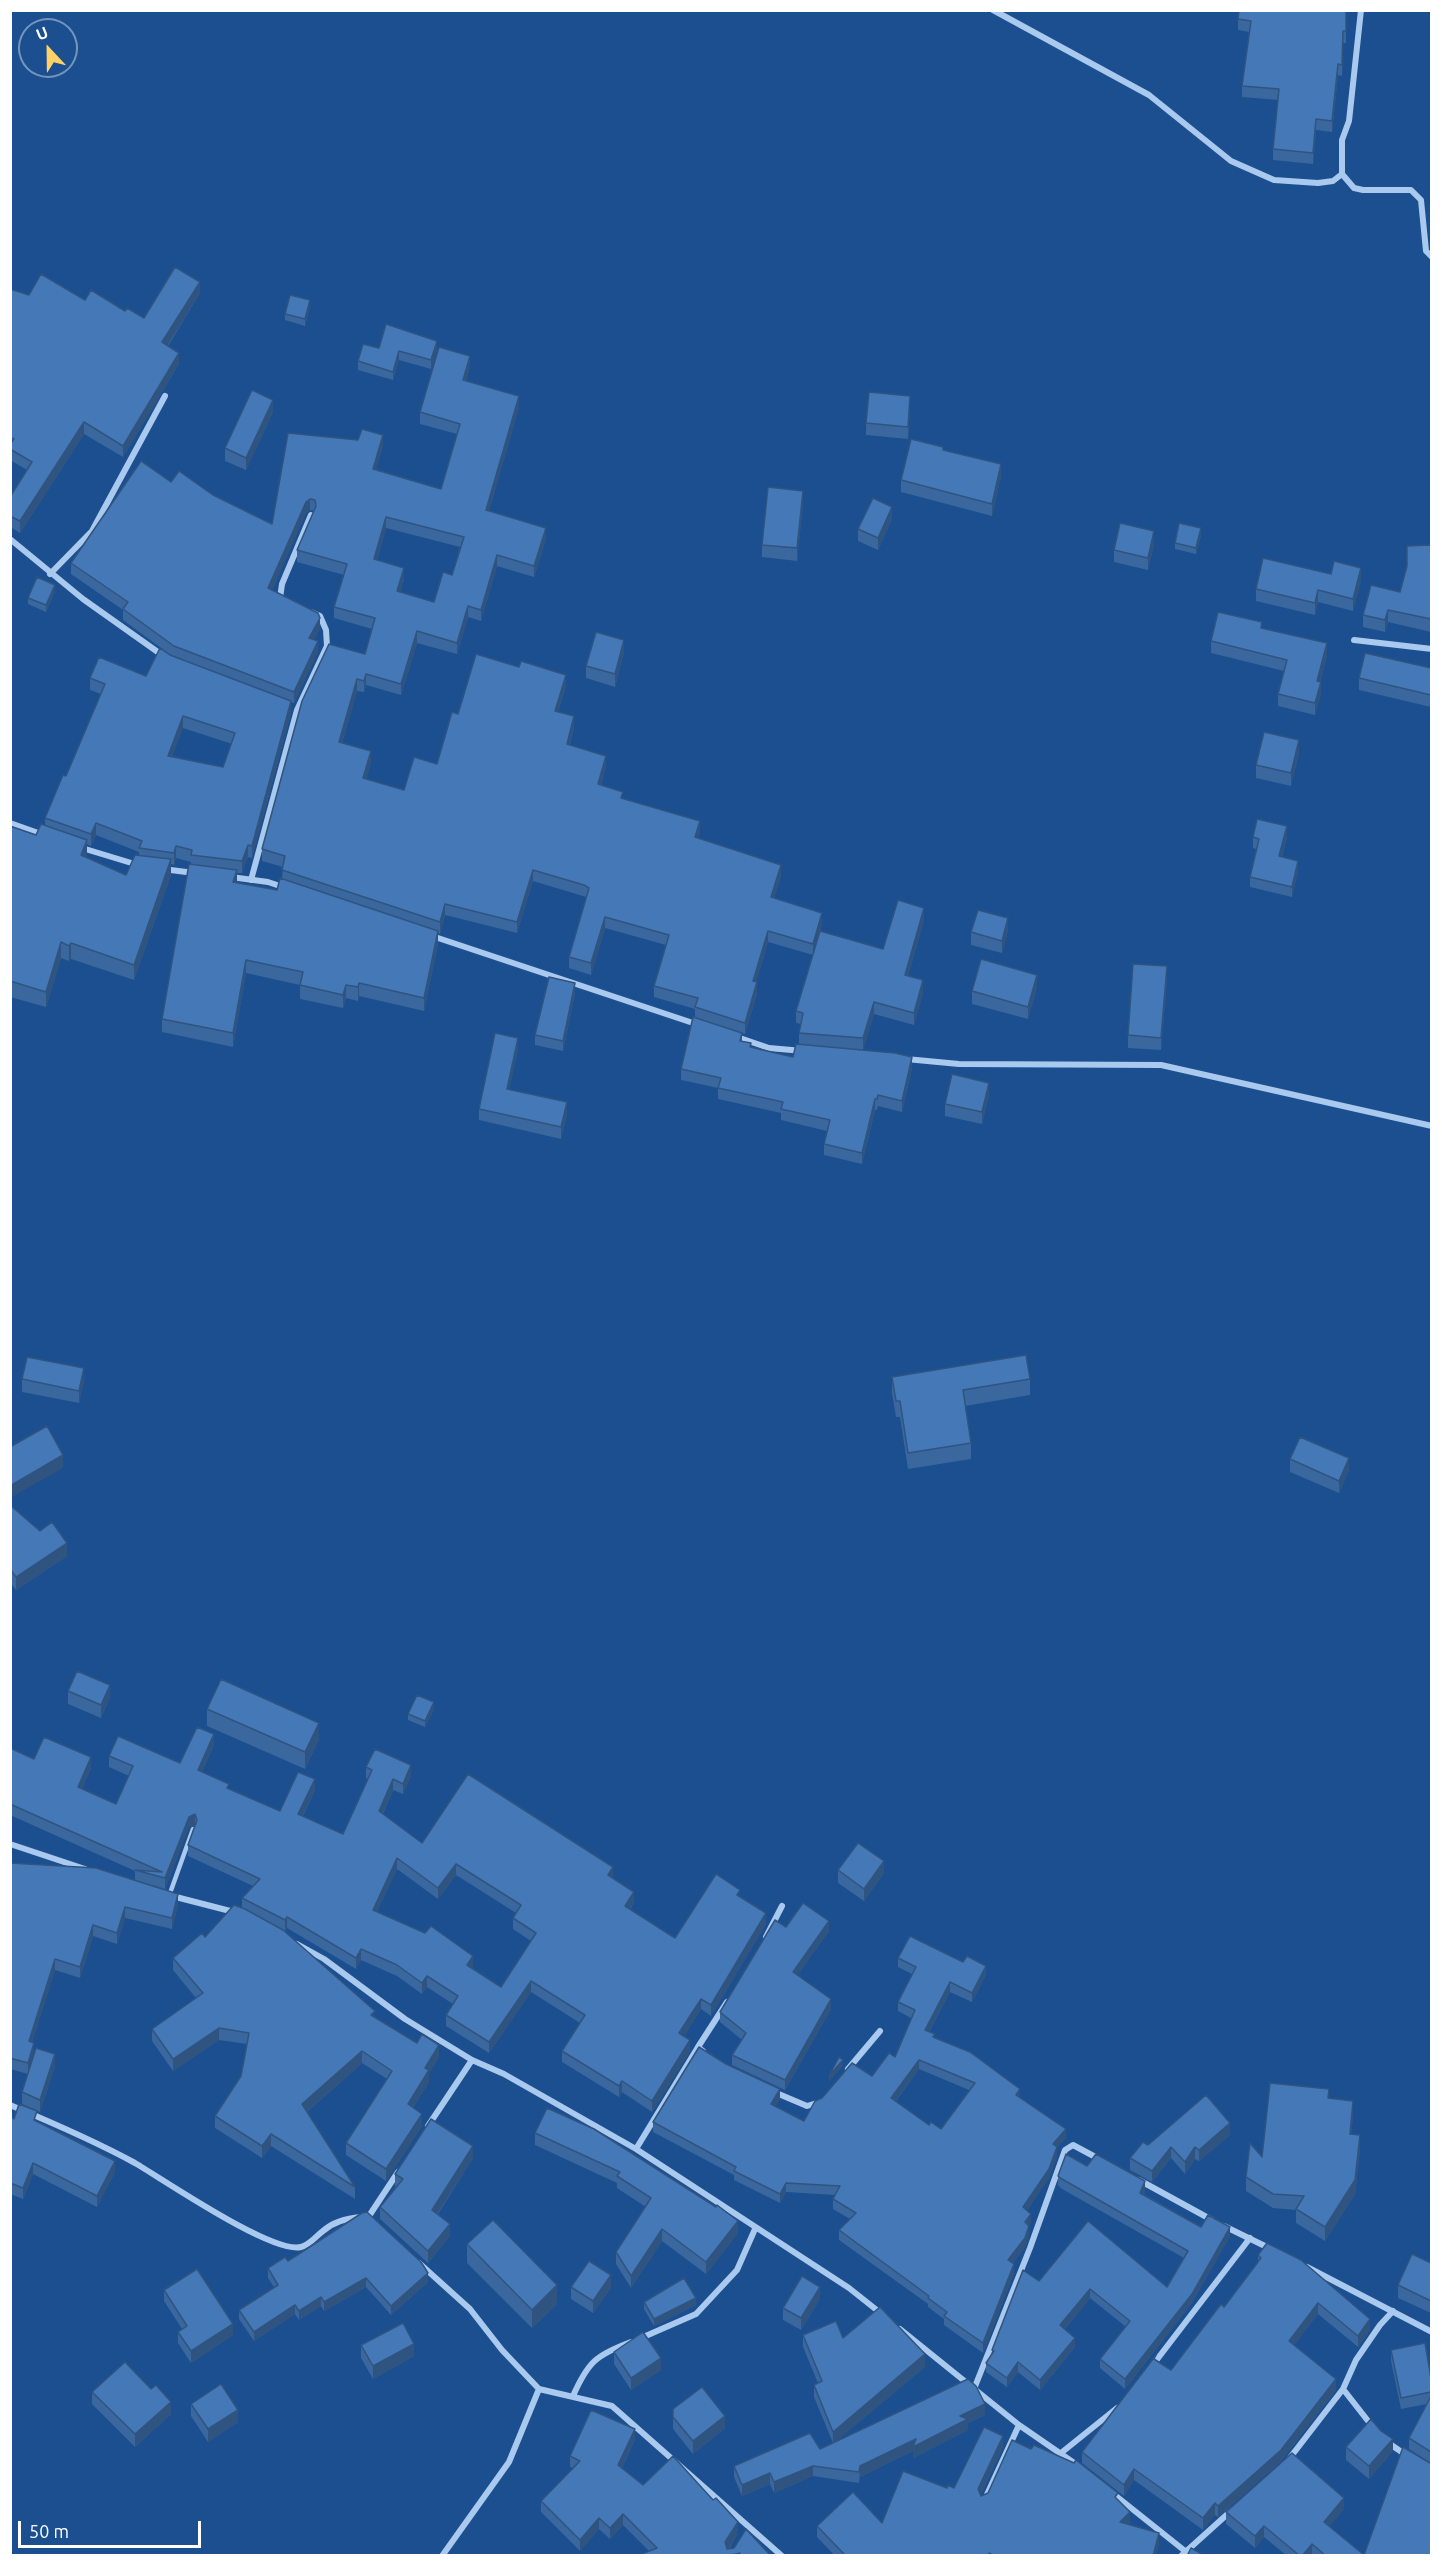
<!DOCTYPE html>
<html>
<head>
<meta charset="utf-8">
<style>
	body { margin:0 }
	#map { position:relative; width:1442px; height:2566px; overflow:hidden; background:#1b4f8f; font-family:Ubuntu,sans-serif }
	canvas { display:block }
	.frame { position:absolute; inset:0; border:12px solid #fff; pointer-events:none }
	.north { position:absolute; left:18px; top:18px; width:60px; height:60px; box-sizing:border-box; background:#1b4f8f; border:2px solid #7695bc; border-radius:50%; rotate:338deg; font-size:16px; font-weight:700; line-height:24px; text-align:center; color:#fff }
	.north::after { content:''; display:block; margin:auto; width:21px; height:27px; background:#ffd166; clip-path:polygon(50% 0,100% 100%,50% 72%,0 100%) }
	.scale { position:absolute; left:18px; top:2521px; width:183px; height:27px; box-sizing:border-box; border:3px solid #fff; border-top:0; padding-left:8px; font-size:18px; line-height:21px; white-space:nowrap; color:#fff; -webkit-text-stroke:4px #1b4f8f; paint-order:stroke }
</style>
</head>
<body>
<div id="map">
<canvas width="1442" height="2566"></canvas>
<div class="frame"></div>
<div class="north">U</div>
<div class="scale">50 m</div>
</div>
<script>
const ctx = document.querySelector('canvas').getContext('2d');
ctx.lineJoin = 'round';
function trace(path, color, width, dash) { ctx.strokeStyle = color; ctx.lineWidth = width; ctx.lineCap = dash ? 'butt' : 'round'; ctx.setLineDash(dash || []); ctx.stroke(path); }
function paint(path, color) { ctx.fillStyle = color; ctx.fill(path, 'evenodd'); }
const lane = new Path2D(`
	M169,1896l24,-67`);
const street = new Path2D(`
	M993,10l156,85 82,66 43,19 44,3 15,-2 9,-7v-34l7,-19 12,-111
	M1342,174l12,14 9,2h48l10,10 5,51 6,6
	M10,539l73,60 79,56
	M50,574l42,-43 73,-135
	M283,599l-3,-1 2,-14 29,-69
	M1354,640l78,9
	M10,823l34,12
	M82,848l56,17
	M163,869l31,4
	M231,877l37,5 18,6
	M251,880l46,-170 30,-64 -1,-16 -6,-14 -9,-4
	M432,936l267,89
	M734,1036l35,12 34,3
	M906,1059l53,5 202,1 271,61
	M10,1844l75,25
	M172,1896l66,17
	M766,1937l16,-31
	M297,1944l27,15 81,60 67,41 32,14 132,75 213,139 34,27
	M698,2047l29,-45
	M848,2069l32,-38
	M774,2092l33,14 13,-4
	M10,2105c43,18 85,36 125,58 29,17 137,91 166,84 9,-2 15,-11 22,-16 10,-9 25,-13 38,-14
	M428,2126l44,-66
	M636,2149l62,-102 5,4
	M1139,2180l73,40
	M369,2216l29,-44
	M1224,2226l47,23
	M419,2263l51,46 32,41 37,39 73,17 170,150
	M1307,2267l125,65
	M900,2329l119,96 61,42
	M641,2338l55,-24 41,-44 18,-41
	M1152,2366l98,-128
	M974,2389l56,-141 35,-98 8,-5 28,15
	M1343,2389l29,37
	M573,2396c15,-34 23,-41 58,-54
	M1387,2442l19,13
	M1061,2453l56,-45
	M1289,2459l54,-70 13,-29 24,-35 13,-14
	M1111,2492l74,59 12,5
	M984,2501l35,-76
	M442,2556l67,-94 30,-73
	M1181,2556l51,-46`);
const wall = new Path2D(`
	M1346,10v33h-3l-1,33 -4,-1 -6,57 -16,-2 -3,34 -40,-4v-11l5,-49 -36,-3v-11l7,-54 -11,-2v-11z
	M10,289l19,6 56,5 40,11 19,7 56,-25 -32,53 11,18 -56,93 -39,-23 -64,99 -10,-6v-30l17,-27 -17,-10z
	M310,306l-5,20 -20,-6v-6z
	M379,348l58,2 -6,19 -32,-9 -6,20 -35,-10v-9z
	M470,367l-4,14 53,26 -30,104 57,28 -12,38 -37,-11 -16,55 -13,-4 -11,37 -40,-11 -16,52 -35,-10 -2,7 -7,-1 -15,52 29,19 -5,17 38,11 33,-26 21,-50 108,-28 -8,26 16,16 -4,17 36,22 -5,18 22,14 77,34 -2,5 83,38 -7,22 48,26 -2,7 63,18 41,-29 -16,56 15,17 -9,32 -40,-11 -11,36 49,18 -10,44 -24,-6 -1,4h-2l-13,54 -38,-9v-11l3,-13 -46,-11v-7l-63,-14v-11l-37,-8v-11l14,-51v-9l-41,-12v-11l12,-41 -61,-17 -14,47 -22,-7v-11l17,-60 -53,-16 -16,52 -72,-18 -5,19 -2,-1v11l-14,67 -65,-15 -1,5 -12,-3 -3,10 -43,-9v-14l-54,-12 -13,74 -71,-15v-13l29,-155v-2l-15,-4 -2,7 -3,-1v11l-37,105 -63,-21 -2,2 -8,-3 -15,49 -36,-10v-171l26,9 9,-10v-7l21,-42 35,-82 -11,-4v-12l56,-2 24,-21 2,1 -49,-36v-10l-52,-36v-11l100,-81 42,13 59,29 111,-78 -7,23 65,20 16,-55 -37,-10v-12zM310,510l4,1 -17,39v12l47,13 -10,32v11l38,11 -7,25 -103,195v12l21,6 -1,12 -5,11 -40,-7v-10h5l6,-16 4,1 39,-145v-11l3,1 24,-51 -4,-13 6,-10 -48,-39 34,-77zM386,528l74,19 -8,28 -18,27 -34,-10 4,-13 -27,-19zM183,728l49,16 -9,23 -51,-11zM96,835l43,17v3l-13,20 -40,-17 1,-2v-12l4,2zM768,942l45,13 -17,56v12l5,1 -2,9v12l-6,12 -42,-10 -9,-6v-8l3,1 12,-40 -1,-12z
	M910,408l-2,31 -42,-4v-12z
	M273,412l-27,58 -21,-9v-13z
	M943,450l58,26 -9,40 -91,-24v-12z
	M803,503l-6,58 -35,-4v-12z
	M892,519l-14,31 -20,-9v-12z
	M1201,535l-5,19 -21,-5v-6z
	M1154,544l-6,26 -34,-8v-12z
	M1431,545v87l-43,-10 -3,10 -22,-5v-12l37,-23z
	M1361,580l-8,31 -35,-9 -3,13 -59,-14v-12z
	M55,591l-9,21 -18,-8v-6z
	M1262,629l65,27 -7,26 1,12 -6,21 -37,-9v-12l6,-23 -73,-18v-12z
	M624,652l-9,35 -29,-9v-12z
	M1431,668v39l-72,-17v-12z
	M1299,753l-8,33 -35,-8v-13z
	M1253,837h34l-5,20 16,14 -6,26 -42,-10v-10l6,-28 -3,-1z
	M1008,930l-6,23 -31,-8v-13z
	M1167,978l-6,72 -33,-2v-13z
	M1037,987l-9,32 -56,-15v-13z
	M575,993l-12,58 -28,-6v-10z
	M518,1049l-9,40 58,25 -6,25 -82,-19v-11z
	M989,1095l-7,29 -37,-8v-12z
	M892,1377l138,2v16l-65,11 6,37v16l-63,10 -8,-52h-4l-4,-24z
	M22,1379l62,1 -5,23 -57,-11z
	M1290,1459l59,11 -10,23 -49,-21z
	M10,1505l57,51 -51,34 -6,-8z
	M68,1691l42,6 -9,21 -33,-14z
	M207,1709l112,30 -14,30 -98,-43z
	M434,1709l-9,18 -17,-7v-6z
	M214,1745l-12,27 27,17 51,22 35,-21 -12,26 40,18 25,-55 -2,-1v-11l45,9 -8,18 -10,-4 -10,24 39,29 191,35 21,24 -4,8 45,28 65,-41 26,27 -55,92 -10,-7 -17,27 6,15 -38,61 -30,-20 -3,5 -57,-35v-11l18,-28 -49,-31 -42,61 -43,-27v-11l7,-11 -26,-17 -5,7 -25,-18 -36,-16 -5,9 -69,-41 -2,3 90,86 64,40 -10,16v9l-16,26 9,18 -36,55 -40,-26v-12l41,-64 -25,-16 -55,49 48,75v12l-84,-53 -9,12 -47,-30v-12l26,-40 6,-32 -28,-4 -46,31 -21,-30v-12l44,-31 -23,-28v-12l32,-21 37,-29v-10l11,-12 -65,-30v-11l7,-20 -6,2 -24,62 -21,-6 34,22 -6,24 -47,-11 -8,26 -24,-8 -13,42 -25,-8 -23,72 -4,32 -18,-5v-206l125,18v-10l-125,-56v-67l24,11 57,9 -9,21 34,15 13,-28 -20,-9v-11l71,7zM397,1869l41,30 18,-24 60,38 -3,5v11l18,12 -30,46 -29,-19 1,-1 -96,-55z
	M838,1870l46,3 -20,28 -26,-18z
	M786,1927l43,4 -32,44 34,34 -46,81 -53,-25v-10l10,-15 -22,-18v-10z
	M898,1958l88,17 -14,27 -22,-10 -21,40 6,6 85,60 46,40 -9,10v8l-8,22 -22,32 4,13 -2,3v9l-4,12 -12,16 1,10 -31,80 -39,-28v-6l-16,-12v-3l-89,-64v-10l11,-11 -17,-10v-10l2,-4 -49,-3 -6,11 -46,-23v-5l-81,-43v-10l127,-23 -5,7 29,15 68,-45 23,-19 16,-39 -13,-7v-9l14,-28 -14,-7zM919,2069l50,21 -28,39 -12,-4 -33,-24z
	M55,2066l-15,46 -18,-8v-12z
	M1329,2098l24,17 -2,19 9,16 -5,44 -30,47 -29,-18v-13l-23,-2 -27,-17v-14l16,-20z
	M547,2108l191,125 -32,41 -44,-33 -31,47 -15,-24v-12l30,-45 -29,-19v-5l-82,-38v-12z
	M10,2116l4,3 23,3 78,50 -18,35 -64,-33 -10,25 -13,-5z
	M1230,2135l-31,26 -4,-2 -10,15 -14,-16 -19,24 -22,-12v-12l18,-13z
	M473,2158l-35,56 12,22 -22,27 -48,-44v-12l16,-20 -1,-1v-12z
	M1087,2166l58,24 -1,4 57,33 29,9 -38,67 -67,86 -25,-21v-9l26,-32 -36,-29 -25,31 10,18 -35,43 -22,-18 -11,15 -21,-15v-9l6,-9v-4l47,-69 128,6 17,-29 -122,-69 -4,-4v-9z
	M467,2244l90,60 -25,24 -65,-65z
	M1258,2255l112,75 -12,17 -40,-33 -24,31 42,45 -55,71 -63,56 -3,-2 -12,15 -69,-50 -10,16 -42,-33v-11l74,-91 15,9 53,-63 34,-44z
	M288,2261l140,21 -37,33 -25,-28 -42,24 -3,-5 -22,14 -4,-6 -41,27 -15,-22v-9l35,-23 -6,-9v-10z
	M1431,2263v50l-33,-15v-13z
	M571,2287l40,1 -18,25 -22,-14z
	M164,2290l69,45 -42,28 -13,-20v-11l4,-3 -18,-28z
	M820,2299l-19,31 -18,-10v-12z
	M644,2302l52,3 -42,21 -10,-17z
	M803,2335l40,3 82,29 -90,75 150,-27 -17,8v7l-55,28v-7l-53,26 -1,6 -46,-7 -39,17 -4,-9 -28,12 -8,-19v-11l86,-17 13,-6 -19,-46v-12l4,-2 -15,-36z
	M361,2345l53,11 -41,23 -12,-21z
	M1391,2350l40,28v178h-144l-23,-19 -9,11 -29,-24v-12l118,-3 -15,17 35,29 67,-92 -22,-14v-11l18,-34 -26,5 -10,-48z
	M614,2352l47,18 -30,20 -17,-26z
	M151,2389l20,25 -36,33 -43,-43v-12z
	M191,2404l47,18 -30,20 -17,-26z
	M673,2409l52,19 -32,26 -20,-25z
	M635,2440l-13,28 21,17 95,48 -9,16 -80,2 -26,-26 -13,14 -11,-10 -19,22 -39,-39v-11l32,-33 -3,-1v-11z
	M1003,2447l-22,47v2l137,4 12,23 -1,1 30,20 -3,12h-321l-18,-19v-11l65,-3 65,-35h7z
	M1346,2447l47,4 -24,28 -23,-19z`);
const shadedWall = new Path2D(`
	M1338,64v11l-6,57v-11z
	M1316,119v11l-3,34v-11z
	M200,282v11l-38,61v-12z
	M310,300v6l-5,20v-7z
	M437,341v9l-6,19v-9z
	M399,351v9l-6,20v-8z
	M179,353v11l-56,93v-11z
	M470,356v11l-7,24v-11z
	M519,396v11l-33,115v-12z
	M910,396v12l-2,31v-12z
	M273,400v12l-27,58v-12z
	M84,422v12l-64,99v-12z
	M383,435v11l-10,34v-11z
	M1001,464v12l-9,40v-12z
	M803,491v12l-6,58v-13z
	M310,499v11l-4,3 -38,86v-11l38,-86z
	M892,507v12l-14,31v-12z
	M386,517v11l-12,42v-11z
	M546,528v11l-12,38v-11z
	M1201,528v7l-5,19v-6z
	M1154,531v13l-6,26v-12z
	M497,555v11l-16,55v-11z
	M404,568v11l-7,24v-12z
	M1361,568v12l-8,31v-12z
	M55,585v6l-9,21v-7z
	M1318,590v12l-3,13v-12z
	M468,606v11l-11,37v-11z
	M1388,610v12l-3,10v-12z
	M320,618v11l-11,20v-11z
	M417,631v12l-16,52v-11z
	M624,640v12l-9,35v-13z
	M318,641v11l-24,51v-11z
	M1327,643v13l-10,37v-12z
	M366,674v11l-2,7v-11z
	M566,675v11l-11,36v-11z
	M357,679v12l-18,62v-11z
	M1321,682v12l-6,21v-12z
	M291,701v12l-39,145v-12z
	M183,716v12l-15,39v-11z
	M574,716v12l-7,27v-11z
	M1299,740v13l-8,33v-13z
	M371,751v11l-8,27v-11z
	M606,756v11l-8,28v-11z
	M700,821v12l-5,15v-11z
	M96,823v12l-5,11v-12z
	M1287,826v11l-8,30v-11z
	M87,840v16l-6,15v-16z
	M248,845v12l-6,16v-12z
	M176,846v12l-2,7v-12z
	M171,859v16l-37,105v-15z
	M1298,861v10l-6,26v-10z
	M781,865v11l-10,32v-11z
	M237,870v13l-4,-1z
	M533,870v11l-16,52v-11z
	M445,904v11l-5,19v-12z
	M924,908v12l-19,67v-12z
	M822,913v11l-9,31v-11z
	M605,917v11l-14,47v-12z
	M1008,918v12l-6,23v-12z
	M438,931v13l-14,67v-13z
	M768,931v11l-15,51v-12z
	M61,942v16l-15,49v-15z
	M71,943v16l-2,2v-15z
	M246,960v13l-13,74v-14z
	M1167,966v12l-6,72v-12z
	M1037,975v12l-9,32v-12z
	M923,980v13l-9,32v-12z
	M757,982v12l-12,40v-11z
	M359,983v13l-1,5v-14z
	M575,983v10l-12,58v-10z
	M346,985v13l-3,10v-13z
	M874,1002v12l-11,37v-13z
	M518,1038v11l-11,51v-11z
	M912,1057v11l-10,44v-11z
	M989,1083v12l-7,29v-12z
	M875,1099v11l-13,54v-11z
	M567,1102v12l-6,25v-12z
	M84,1368v12l-5,23v-12z
	M63,1455v13l-53,30v-12z
	M1349,1458v12l-10,23v-12z
	M67,1543v13l-51,34v-13z
	M110,1685v12l-9,21v-13z
	M434,1702v7l-9,18v-6z
	M319,1723v16l-14,30v-17z
	M214,1734v11l-16,36v-11z
	M91,1757v11l-13,30v-11z
	M411,1765v11l-8,18v-10z
	M315,1779v11l-17,35v-11z
	M393,1779v11l-14,32v-11z
	M195,1814v11l-6,2 -24,62v-11l24,-61z
	M397,1858v11l-24,52v-11z
	M884,1861v12l-20,28v-12z
	M456,1864v11l-18,24v-11z
	M613,1867v11l-5,-3z
	M634,1892v10l-9,15v-11z
	M178,1894v11l-6,24v-11z
	M125,1907v11l-8,26v-11z
	M766,1913v11l-55,92v-11z
	M287,1917v11l-2,3v-11z
	M829,1921v10l-36,51v-10z
	M93,1925v11l-13,42v-11z
	M361,1949v11l-5,9v-11z
	M473,1956v11l-6,9v-11z
	M55,1959v11l-26,82v-11z
	M986,1966v9l-14,27v-9z
	M427,1976v11l-5,7v-11z
	M531,1981v11l-42,61v-11z
	M950,1982v10l-25,47v-9z
	M701,1999v10l-22,35v-11z
	M831,1999v10l-46,81v-10z
	M219,2028v12l-46,31v-12z
	M690,2040v11l-38,61v-11z
	M34,2043v11l-6,20v-11z
	M439,2045v12l-10,16v9l-21,34v-12l17,-36z
	M362,2051v12l-60,53v-12z
	M55,2054v12l-15,46v-12z
	M843,2060v6l-14,16v-6z
	M919,2060v9l-28,38v-9z
	M622,2081v11l-3,5v-11z
	M780,2089v10l-9,14v-9z
	M1020,2089v10l-4,-4z
	M1353,2101v14l-3,34v-15z
	M422,2114v12l-36,55v-12z
	M1230,2123v12l-31,26v-11z
	M1066,2129v9l-9,10v8l-8,22 -26,39v-10l30,-63z
	M271,2134v12l-9,12v-12z
	M1360,2135v15l-5,44 -30,47v-14z
	M473,2146v12l-41,64v-12z
	M1171,2147v11l-19,24v-11z
	M1195,2147v12l-10,15v-12z
	M115,2161v11l-18,35v-11z
	M33,2163v11l-10,25v-11z
	M1145,2181v9l-5,12v-9z
	M786,2183v9l-6,11v-9z
	M1031,2214v9l-2,3v9l-4,12 -17,22v-9l17,-38z
	M738,2221v12l-32,41v-12z
	M450,2224v12l-22,27v-12z
	M1230,2227v9l-38,67 -67,86v-10z
	M662,2229v12l-31,47v-12z
	M1014,2264v9l-31,80v-10z
	M428,2273v9l-37,33v-9z
	M611,2275v13l-18,25v-12z
	M366,2278v9l-42,24v-9z
	M557,2285v19l-25,24v-18z
	M820,2287v12l-19,31v-12z
	M1090,2289v9l-30,37v-10z
	M321,2297v9l-22,14v-9z
	M696,2298v7l-42,21v-7z
	M1318,2303v11l-29,38v-11z
	M295,2305v9l-41,27v-9z
	M1370,2319v11l-12,17v-11z
	M233,2324v11l-42,28v-12z
	M1075,2338v9l-35,43v-10z
	M414,2344v12l-41,23v-13z
	M925,2354v13l-92,77v-12z
	M661,2358v12l-30,20v-12z
	M1018,2362v10l-11,15v-9z
	M1336,2379v11l-55,71 -63,56v-11z
	M171,2402v12l-36,33v-13z
	M985,2404v11l-17,8v7l-55,28v-7l-53,26 -1,6 1,-17z
	M238,2410v12l-30,20v-13z
	M725,2416v12l-32,26v-13z
	M635,2429v11l-17,36v-11z
	M1003,2436v11l-25,53v-11z
	M1393,2439v12l-24,28v-13z
	M813,2466v10l-39,17v-11z
	M1134,2469v11l-10,16v-11z
	M770,2473v11l-28,12v-11z
	M1344,2498v11l-20,24v-11z
	M1215,2503v12l-12,15v-12z
	M1130,2512v11l-10,10v-11z
	M623,2514v11l-13,14v-11z
	M599,2518v11l-19,22v-11z
	M738,2522v11l-13,21v-12z
	M1264,2526v11l-9,11v-12z
	M1159,2533v11l-3,12h-3z
	M1312,2544v12h-10z`);
const building = new Path2D(`
	M1239,10h107v21h-3l-1,34 -4,-1 -6,57 -16,-2 -3,34 -40,-4 6,-60 -37,-3 9,-65 -13,-2z
	M175,267l25,15 -38,60 17,11 -56,93 -39,-24 -64,99 -10,-5v-19l22,-35 -22,-13v-5l4,-5 -4,-2v-148l19,6 12,-21 44,26 6,-10 34,21 2,-3 17,10z
	M290,295l20,5 -5,19 -20,-5z
	M386,324l51,17 -6,19 -32,-9 -6,21 -35,-11 5,-17 16,4z
	M439,347l31,9 -7,24 56,16 -33,114 60,18 -12,38 -37,-11 -16,55 -13,-4 -11,37 -40,-12 -16,53 -35,-10 -2,7 -7,-2 -18,63 32,9 -8,27 41,12 10,-33 23,7 15,-52 6,2 18,-60 43,13 2,-6 45,14 -11,36 19,5 -7,28 39,12 -8,28 25,8 -2,6 79,23 -5,16 86,28 -10,32 51,16 -9,31 -45,-13 -15,50 4,1 -12,41 -50,-16 3,-9 -44,-12 15,-51 -64,-18 -14,46 -22,-6 20,-69 -5,-3 -51,-15 -16,52 -72,-18 -5,18 -158,-52 3,-14 -23,-7 40,-148 27,-57 36,10 10,-36 -41,-11 13,-43 -50,-14 19,-44 -1,-6 -5,-1 -4,3 -38,86 50,25 2,5 -11,20 9,3 -24,51 -120,-46 -51,-37 5,-7 -57,-39 70,-102 30,21 8,-11 34,24 59,29 16,-91 70,7 4,-11 21,6 -10,34 68,20 19,-65 -40,-12zM386,517l78,20 -12,38 -9,-3 -9,30 -37,-11 7,-23 -30,-9z
	M252,390l21,10 -27,58 -21,-10z
	M869,392l41,4 -2,31 -42,-4z
	M911,439l32,8v3l58,14 -9,40 -91,-24z
	M768,487l35,4 -6,57 -35,-3z
	M873,498l19,9 -14,31 -20,-9z
	M1120,523l34,8 -6,27 -34,-8z
	M1179,523l22,5 -5,20 -21,-5z
	M1431,545v74l-43,-9 -3,10 -22,-5 8,-30 29,7 7,-26v-20z
	M1263,558l68,16 3,-13 27,7 -8,31 -35,-9 -3,13 -59,-14z
	M37,577l18,8 -9,20 -18,-7z
	M1218,612l44,10 -1,6 66,15 -10,38 4,1 -6,21 -37,-9 9,-34 -76,-19z
	M596,632l28,8 -9,34 -29,-8z
	M160,648l10,7 121,46 -39,145 -4,-1 -6,16 -51,-6 1,-5 -16,-4 -2,7 -35,-5 3,-7 -46,-18 -5,11 -46,-16 18,-43 3,1 39,-92 -15,-6 9,-21 47,19zM183,716l52,17 -12,34 -55,-11z
	M1365,653l66,15v27l-72,-17z
	M1264,732l35,8 -8,33 -35,-8z
	M1257,819l30,7 -8,30 19,5 -6,26 -42,-10 9,-38 -6,-2z
	M41,824l46,16 -6,15 45,20 9,-20 36,4 -37,106 -63,-22 -2,3 -8,-4 -15,50 -36,-11v-155l26,9z
	M189,864l48,6 -4,12 44,8 3,-12 158,53 -14,67 -65,-15 -1,4 -12,-2 -3,10 -43,-10 3,-13 -57,-12 -13,73 -71,-14z
	M898,900l26,8 -19,67 18,5 -9,33 -40,-11 -11,36 -64,-5 4,-20 -7,-2 24,-80 63,18z
	M978,910l30,8 -6,23 -31,-9z
	M981,959l56,16 -9,32 -56,-16z
	M1133,964l34,2 -6,72 -33,-3z
	M549,977l26,6 -12,58 -28,-6z
	M693,1017l49,16 -2,8 11,2 -1,4 43,10 3,-13 99,9 17,4 -10,44 -24,-6 -1,4h-2l-13,54 -38,-9 6,-24 -49,-11 2,-7 -65,-14 3,-10 -40,-9z
	M495,1033l23,5 -11,51 60,13 -6,25 -82,-18z
	M952,1074l37,9 -7,29 -37,-8z
	M1026,1355l4,24 -67,11 8,53 -63,10 -8,-52h-4l-4,-24z
	M27,1357l57,11 -5,23 -57,-12z
	M47,1426l16,29 -53,31v-39z
	M1300,1437l49,21 -10,23 -49,-22z
	M10,1505l30,26 12,-9 15,21 -51,34 -6,-8z
	M77,1671l33,14 -9,20 -33,-14z
	M221,1679l98,44 -14,29 -98,-43z
	M417,1695l17,7 -9,19 -17,-7z
	M197,1727l17,7 -16,36 31,14 -2,4 53,23 18,-39 17,7 -17,35 45,20 29,-64 -6,-3 9,-18 36,16 -8,19 -10,-5 -14,32 43,32 46,-69 145,93 -5,8 26,17 -9,14 50,32 41,-64 24,16 -3,5 29,18 -55,92 -10,-6 -22,34 11,7 -38,61 -30,-20 -3,5 -57,-35 23,-36 -54,-34 -42,61 -43,-27 12,-19 -31,-20 -5,7 -25,-18 -36,-16 -5,9 -69,-41 -2,3 -43,-22 18,-19 -72,-34 9,-25 -2,-6 -6,3 -24,61 -30,-8 27,2 -152,-68v-56l24,11 10,-22 47,20 -13,30 38,17 17,-38 -24,-10 9,-20 62,27zM397,1858l41,30 18,-24 65,41 -8,13 23,15 -35,54 -34,-22 6,-9 -42,-30 -6,7 -52,-23z
	M858,1843l26,18 -20,28 -26,-19z
	M10,1863l86,5 82,26 -6,24 -47,-11 -8,26 -24,-8 -13,42 -25,-8 -26,82 5,2 -6,20 -18,-5z
	M803,1903l26,18 -36,51 38,27 -46,81 -53,-25 14,-22 -26,-21 55,-92 11,7z
	M234,1905l11,4 38,21 92,81 -4,4 46,28 5,-9 17,11 -14,23 4,2 -21,34 14,10 -36,55 -40,-26 46,-72 -30,-20 -60,53 53,83 -84,-53 -9,12 -47,-30 26,-40 8,-43 -30,-5 -46,31 -21,-30 51,-36 -30,-35 29,-25 3,4z
	M910,1936l53,26 4,-6 19,10 -14,27 -22,-11 -25,48 10,4 -2,3 37,15 50,37 -4,6 50,34 -13,15 4,3 -8,22 -26,38 8,7 -6,8 4,4 -4,12 -17,22 6,4 -31,79 -39,-27 3,-4 -19,-14 1,-2 -90,-66 17,-17 -23,-14 7,-13 -54,-3 -6,11 -46,-23 2,-4 -83,-45 46,-75 27,17 54,25 -9,15 33,17 11,-20 7,-3 30,-35 20,13 17,-23 6,4 20,-47 -17,-8 18,-35 -18,-9zM919,2060l56,23 -34,46 -10,-7 -2,3 -38,-27z
	M36,2048l19,6 -15,46 -18,-8z
	M839,2057l4,3 -14,16z
	M1270,2083l59,6 -1,9 25,3 -3,33 10,1 -5,45 -30,47 -29,-18 8,-13 -31,-2 -27,-17 4,-34 12,14z
	M1206,2095l24,28 -31,27 -4,-3 -10,15 -14,-15 -19,24 -22,-13 13,-16 5,3z
	M19,2104l18,7 -3,9 81,41 -18,35 -64,-33 -10,25 -13,-5v-67l4,3z
	M547,2108l47,21 122,78 1,-2 21,16 -32,41 -44,-33 -31,47 -15,-24 35,-54 -34,-22 3,-4 -85,-39z
	M431,2119l42,27 -41,64 18,14 -22,27 -48,-44 23,-28 -8,-5z
	M1066,2154l21,12 9,-12 49,27 -5,12 61,34 7,-12 22,12 -38,67 -67,85 -25,-20 30,-38 -40,-32 -30,36 15,13 -35,42 -22,-18 -11,16 -21,-15 8,-12 -2,-1 31,-80 16,11 49,-60 79,66 21,-36 -126,-72 -4,-3z
	M367,2212l54,50 7,11 -37,33 -25,-28 -42,24 -3,-5 -22,14 -4,-6 -41,27 -15,-22 39,-25 -10,-17 17,-11 3,4 74,-48z
	M493,2220l64,65 -25,25 -65,-66z
	M1267,2243l34,17 69,59 -12,17 -40,-33 -29,38 47,38 -55,71 -63,56 -3,-3 -12,15 -69,-49 -10,16 -42,-33 74,-97 -2,4 17,11 50,-66 3,3 37,-49 -3,-3z
	M1412,2254l19,9v38l-33,-16z
	M589,2261l22,14 -18,26 -22,-14z
	M197,2269l36,55 -42,27 -13,-19 9,-6 -23,-36z
	M802,2276l18,11 -19,31 -18,-10z
	M684,2278l12,20 -42,21 -10,-17z
	M880,2307l45,47 -92,78 -19,-47 8,-4 -19,-46 33,-14 7,17z
	M403,2323l11,21 -41,22 -12,-21z
	M643,2332l18,26 -30,20 -17,-26z
	M1425,2343l6,35v14l-30,6 -10,-48z
	M125,2362l26,27 5,-4 15,17 -36,32 -43,-42z
	M968,2379l8,7 9,18 -25,12 8,3 -55,28 3,-8 -56,27 -1,6 -46,-6 -39,16 -4,-9 -28,12 -8,-19 76,-33 10,16z
	M221,2384l17,26 -30,19 -17,-25z
	M702,2387l23,29 -32,25 -20,-24v-8z
	M1431,2396v56l-22,-14z
	M591,2410l44,19 -17,36 25,20 30,-29 40,44 3,-2 22,24 -13,20 2,7 7,-1 12,-19 25,27h-33l2,-3 -13,3h-90l20,-8 -34,-34 -13,14 -11,-10 -19,22 -39,-39 39,-40 -10,-5z
	M1371,2419l10,12 12,8 -24,27 -23,-19z
	M984,2427l19,9 -25,53 3,7 7,-3 24,-53 19,9 3,-4 40,18 2,-3 42,33 -3,4 15,15 -10,10 39,11 -6,23h-158l-6,-3v3h-143l-29,-30 36,-34 29,31 21,-52 44,17 1,-3 6,3z
	M1403,2447l27,16 1,-1v94h-105l-14,-12 -10,12h-2l-36,-30 -9,10 -29,-24 66,-59 52,45 -20,24 40,33z
	M1191,2548l14,8h-18z`);
trace(lane, '#a9c9ee', 4.5);
trace(street, '#a9c9ee', 6);
paint(wall, '#3a679d');
paint(shadedWall, '#305480');
paint(building, '#4478b7');
trace(building, '#305480', 1.5);
</script>
</body>
</html>
